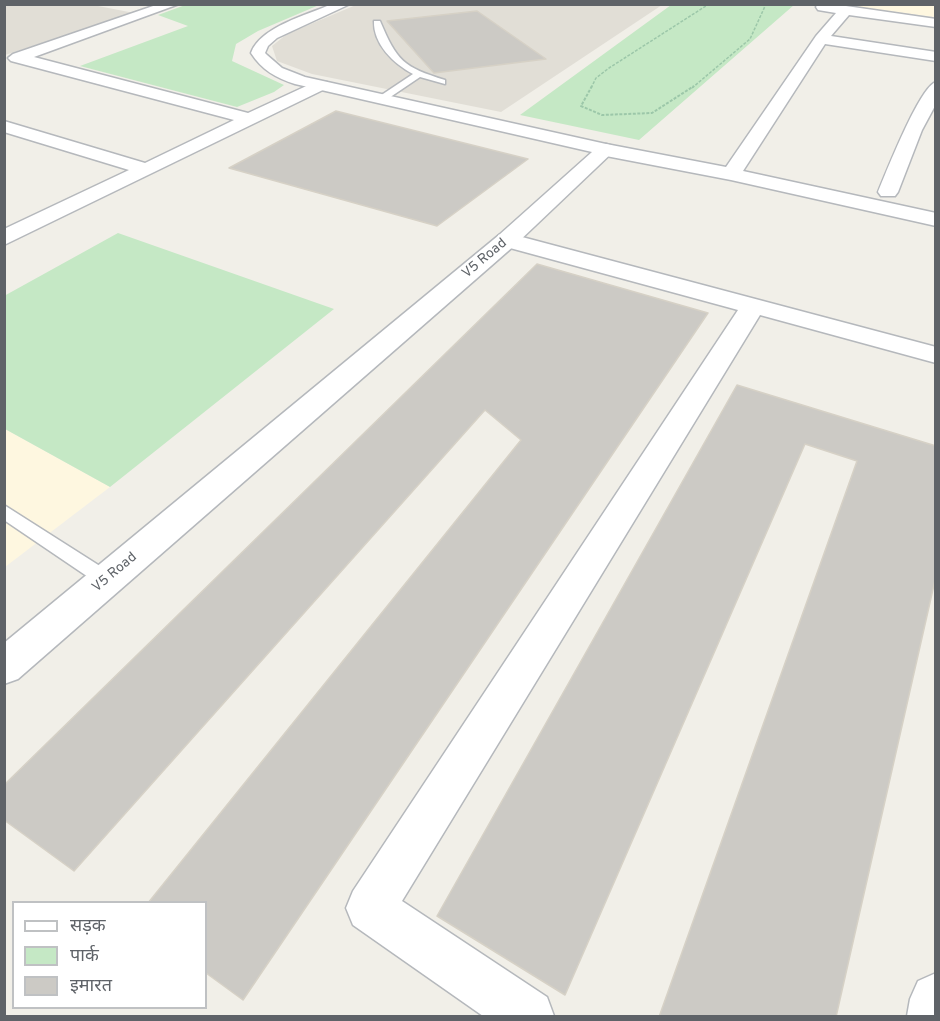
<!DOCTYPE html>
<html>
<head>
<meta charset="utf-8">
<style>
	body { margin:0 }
	#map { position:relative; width:940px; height:1021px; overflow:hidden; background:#f1efe8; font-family:Overpass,"Noto Sans Devanagari",sans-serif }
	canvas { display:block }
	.frame { position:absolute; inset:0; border:6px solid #5f6368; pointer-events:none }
	.legend { position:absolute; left:12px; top:901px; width:195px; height:108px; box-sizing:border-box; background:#fff; border:2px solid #bfc1c3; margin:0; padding:8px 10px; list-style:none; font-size:18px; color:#5f6368 }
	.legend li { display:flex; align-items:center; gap:12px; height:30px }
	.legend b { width:30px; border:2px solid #bfc1c3 }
</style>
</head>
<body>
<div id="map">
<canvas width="940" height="1021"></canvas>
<div class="frame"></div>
<ul class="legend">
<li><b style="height:8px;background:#fff"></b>सड़क</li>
<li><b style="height:16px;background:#c5e8c5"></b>पार्क</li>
<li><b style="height:16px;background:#cccac5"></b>इमारत</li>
</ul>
</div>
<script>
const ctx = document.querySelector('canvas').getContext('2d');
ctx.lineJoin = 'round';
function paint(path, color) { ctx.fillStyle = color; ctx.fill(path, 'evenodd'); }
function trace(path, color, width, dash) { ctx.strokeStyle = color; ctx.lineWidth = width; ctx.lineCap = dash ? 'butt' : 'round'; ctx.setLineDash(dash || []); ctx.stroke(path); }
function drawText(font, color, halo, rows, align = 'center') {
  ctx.font = font + ' Overpass,sans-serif'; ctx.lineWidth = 4.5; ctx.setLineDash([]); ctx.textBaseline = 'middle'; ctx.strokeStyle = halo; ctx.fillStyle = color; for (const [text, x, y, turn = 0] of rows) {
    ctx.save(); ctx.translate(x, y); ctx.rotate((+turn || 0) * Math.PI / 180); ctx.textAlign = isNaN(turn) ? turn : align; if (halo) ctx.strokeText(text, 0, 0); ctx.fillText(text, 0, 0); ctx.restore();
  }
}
const commercial = new Path2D(`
	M842,5h93v12z
	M5,429l105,58 -105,80z`);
const education = new Path2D(`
	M5,5h88l41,8 -129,42z
	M356,5h306l-161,107 -189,-38 -35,-13 -5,-15 15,-12z`);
const green = new Path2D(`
	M188,4h131v1l-61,26 -22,13 -4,17 52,24 -10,7 -37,15 -157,-41 108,-40 -30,-11z
	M671,5h123l-155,135 -119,-25z
	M118,233l216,76 -224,178 -105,-58 -1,-133z`);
const building = new Path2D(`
	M477,11l69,48 -112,14 -47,-52z
	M336,111l192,48 -91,67 -208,-58z
	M537,264l171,49 -465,687 -37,-27v-70h-58l373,-463 -36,-30 -411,461 -70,-51v-35z
	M737,385l199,61v130l-100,441h-177l198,-556 -52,-17 -240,551 -128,-79z`);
const pathFar1 = new Path2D(`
	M591,88l5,-10 13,-10 100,-64
	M692,88l58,-49 16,-35`);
const path = new Path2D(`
	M592,86l-11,20 21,9 50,-2 42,-27`);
const service = new Path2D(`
	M374,21h6c17,40 23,46 65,59v4l-25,-7 -37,25h-6v-4l36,-24c-19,-10 -40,-30 -39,-53z
	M4,505l110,70 3,5 -3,5 -7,3 -7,-3 -96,-65z`);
const minor = new Path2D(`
	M159,4h20l-145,53 214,56 67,-31h12l2,3 -2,3 -323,157v-16l125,-59 -125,-38v-11l141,42 89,-43 -223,-59 -3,-3 5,-4z
	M818,4l28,2 90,13v8l-87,-12 -18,21 105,16v9l-111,-17 -82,127 193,42v13l-205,-46 -125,-24 -7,-2 -2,-4 2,-4 7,-2 120,23 90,-131 20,-23 -18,-3 -2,-3z
	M936,82v22l-14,26 -24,62 -3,4h-14l-3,-4c8,-19 42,-106 58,-110z
	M507,233l429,114v16l-176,-48 -358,586 145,96 7,19h-71l-130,-91 -7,-17 7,-17 385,-581 -239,-65 -3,-5 3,-5z
	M936,973v43h-29l3,-17 8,-18z`);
const tertiary = new Path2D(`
	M332,4h18l-73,34 -9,8 -3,7 2,2 15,13 23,9 301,67 7,2 2,4 -100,95 -497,434 -14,5v-41l495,-408 93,-83 -297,-68c-19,-6 -33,-14 -44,-31 9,-26 56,-38 81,-49z`);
const farStreetnames = [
	["V5 Road",485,259,-40],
	["V5 Road",115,573,-40]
];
paint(commercial, '#fef7e0');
paint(education, '#e1ded6');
paint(green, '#c5e8c5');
paint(building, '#cccac5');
trace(building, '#d6d1c6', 1.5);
trace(service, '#b5b8bc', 3);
trace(minor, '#b5b8bc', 3);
trace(tertiary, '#b5b8bc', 3);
trace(pathFar1, '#9cc7a9', 1.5, [3, 1.5]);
trace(path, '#9cc7a9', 2, [3, 1.5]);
paint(service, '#fff');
paint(minor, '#fff');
paint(tertiary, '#fff');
drawText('14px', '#5f6368', '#fff', farStreetnames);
</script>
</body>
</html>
